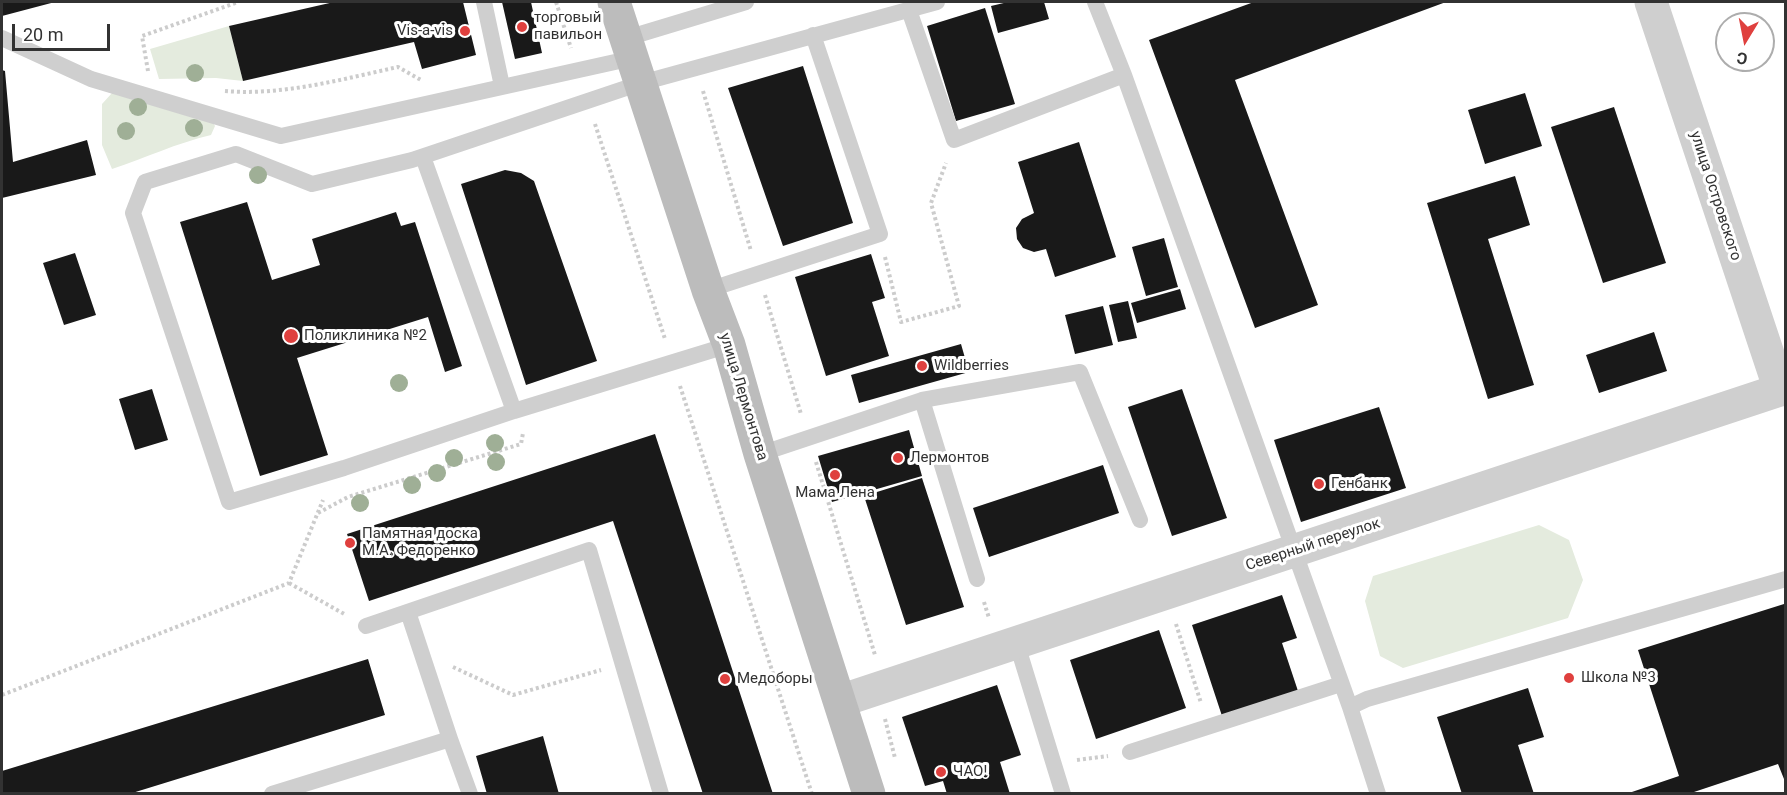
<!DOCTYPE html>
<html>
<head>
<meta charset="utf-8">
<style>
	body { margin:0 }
	#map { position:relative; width:1787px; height:795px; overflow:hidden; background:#fff; font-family:Roboto,sans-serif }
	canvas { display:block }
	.frame { position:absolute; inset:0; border:3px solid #323232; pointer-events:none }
	.north { position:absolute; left:1715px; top:12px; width:60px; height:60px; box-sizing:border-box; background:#fff; border:2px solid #adadad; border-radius:50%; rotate:190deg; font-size:16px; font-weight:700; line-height:24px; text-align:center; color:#323232 }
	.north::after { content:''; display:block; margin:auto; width:21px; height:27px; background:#df403e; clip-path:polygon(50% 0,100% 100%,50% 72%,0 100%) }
	.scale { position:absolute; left:12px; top:24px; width:98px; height:27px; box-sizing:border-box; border:3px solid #323232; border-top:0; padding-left:8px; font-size:18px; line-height:21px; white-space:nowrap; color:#323232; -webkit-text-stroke:4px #fff; paint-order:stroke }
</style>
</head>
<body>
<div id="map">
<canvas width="1787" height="795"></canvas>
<div class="frame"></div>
<div class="north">С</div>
<div class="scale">20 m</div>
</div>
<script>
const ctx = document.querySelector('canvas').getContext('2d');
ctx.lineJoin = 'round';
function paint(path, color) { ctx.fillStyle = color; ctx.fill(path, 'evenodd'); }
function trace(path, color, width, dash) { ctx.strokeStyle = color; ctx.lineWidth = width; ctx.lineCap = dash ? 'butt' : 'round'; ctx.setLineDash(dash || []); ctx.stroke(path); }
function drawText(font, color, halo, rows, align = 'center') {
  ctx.font = font + ' Roboto,sans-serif'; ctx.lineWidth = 6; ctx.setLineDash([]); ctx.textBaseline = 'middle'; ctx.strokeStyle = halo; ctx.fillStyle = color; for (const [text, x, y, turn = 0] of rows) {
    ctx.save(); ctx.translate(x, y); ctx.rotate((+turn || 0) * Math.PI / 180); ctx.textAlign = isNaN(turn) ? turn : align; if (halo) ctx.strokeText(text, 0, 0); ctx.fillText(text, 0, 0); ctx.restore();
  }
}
const green = new Path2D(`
	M229,26l14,55 -27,-3 -57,1 -9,-30z
	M112,93l100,27 3,6 -4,9c-34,8 -66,23 -99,34l-10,-24v-41z
	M1539,525l30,15 14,40 -15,38 -165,50 -23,-12 -15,-55 8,-25z`);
const building = new Path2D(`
	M2,2h53l-53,14z
	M334,2h129l13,53 -54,14 -8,-27 -171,39 -14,-55z
	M502,2h29l11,51 -27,6z
	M1008,2h36l5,17 -51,14 -7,-27z
	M1254,2h192l-211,78 83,225 -63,23 -106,-288z
	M985,8l30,96 -59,17 -29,-95z
	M803,66l50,157 -70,23 -55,-158z
	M2,70l3,1 8,91 74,-22 9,35 -94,23z
	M1525,93l17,53 -57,18 -17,-54z
	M1614,107l52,156 -63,20 -52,-156z
	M1079,142l37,115 -61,20 -9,-28 -12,3 -11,-4 -6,-9 -1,-11 6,-9 12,-6 -16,-51z
	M505,170l16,3 13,8 63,180 -71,24 -65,-201z
	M1515,176l15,49 -42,14 46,146 -46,14 -61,-196z
	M247,202l25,78 48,-15 -8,-26 84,-27 5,14 14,-4 47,144 -17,6 -17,-55 -131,41 31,97 -68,21 -80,-254z
	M1164,238l14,49 -32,9 -14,-49z
	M75,253l21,62 -32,10 -21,-62z
	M871,254l14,44 -13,4 17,54 -63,20 -31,-99z
	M1180,289l6,20 -49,14 -6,-20z
	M1128,301l9,37 -19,4 -9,-37z
	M1103,306l10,39 -38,9 -10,-39z
	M1654,332l13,39 -68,22 -13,-38z
	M961,344l8,28 -110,31 -8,-28z
	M152,389l16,51 -33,10 -16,-51z
	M1182,389l45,129 -55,18 -44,-129z
	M1379,407l27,81 -105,34 -27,-82z
	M909,430l13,46 -90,26 -14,-46z
	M655,434l118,360h-70l-90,-273 -244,80 -22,-67z
	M1103,465l16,48 -130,44 -16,-49z
	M922,478l42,129 -58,18 -42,-129z
	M1282,595l15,43 -15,5 16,48 -76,25 -30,-91z
	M1784,604l2,180 -8,-20 -90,30h-62l53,-18 -41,-126z
	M1159,630l27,78 -90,31 -26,-79z
	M368,659l17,56 -256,79h-127v-23z
	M997,685l24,70 -21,7 10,32h-63l-4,-13 -18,5 -23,-69z
	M1528,688l16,49 -26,8 16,49h-72l-25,-77z
	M543,736l16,58h-72l-11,-38z`);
const path = new Path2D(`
	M556,2l15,46
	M148,71l-6,-35 96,-34
	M225,91c57,5 118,-12 173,-24l23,13
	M703,91l48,160
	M595,124l70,215
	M885,257l16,65 58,-16 -28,-103 15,-40
	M765,295l36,119
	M680,386l132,408
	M816,462l59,193
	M318,513l30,-16 173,-53 2,-11
	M289,583l57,32
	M984,602l5,16
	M1176,624l25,79
	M453,667l60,28 88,-25
	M2,695l287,-112 34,-83
	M885,719l10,39
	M1077,760l31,-4`);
const service = new Path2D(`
	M484,2l18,84
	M1095,2l29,73 226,632 28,87
	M909,10l45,130 170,-65
	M2,38l89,41 190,57 352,-78
	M627,38l119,-36
	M423,157l91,254
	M708,290l172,-56 -67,-199
	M729,345l-215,66 -170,57 -115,34 -96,-289 12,-31 91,-28 76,30 100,-24 229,-77 296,-81
	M922,400l55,179
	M760,454l162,-54 158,-28 60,148
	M408,612l42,127
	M366,626l223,-76 72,244
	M1016,641l47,153
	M1350,707l17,-8 419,-120
	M1130,752l211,-68
	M272,794l178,-55 20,55`);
const minor = new Path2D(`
	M1651,2l129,388
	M840,701l946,-313`);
const secondary = new Path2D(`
	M614,2l94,288 21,55 31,109 109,340`);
const trees = [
	[195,73],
	[138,107],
	[194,128],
	[126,131],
	[258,175],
	[399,383],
	[495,443],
	[454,458],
	[496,462],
	[437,473],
	[412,485],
	[360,503]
];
const markers = [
	[522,27,6,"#df403e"],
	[465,31,6,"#df403e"],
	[291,336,8,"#df403e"],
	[922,366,6,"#df403e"],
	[898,458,6,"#df403e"],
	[835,475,6,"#df403e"],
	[1319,484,6,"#df403e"],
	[350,543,6,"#df403e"],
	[1569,678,6,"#df403e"],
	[725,679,6,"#df403e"],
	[941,772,6,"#df403e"]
];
const poiNames = [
	["торговый",534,18],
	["павильон",534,35],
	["Vis-a-vis",453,31,"right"],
	["Поликлиника №2",304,336],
	["Wildberries",934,366],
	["Лермонтов",910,458],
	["Генбанк",1331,484],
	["Мама Лена",835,493,"center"],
	["Памятная доска",362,534],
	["М.А. Федоренко",362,551],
	["Школа №3",1581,678],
	["Медоборы",737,679],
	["ЧАО!",953,772]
];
const streetNames = [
	["улица Островского",1715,196,72],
	["улица Лермонтова",743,397,73],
	["Северный переулок",1313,545,-18]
];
paint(green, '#e4ebde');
paint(building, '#191919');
trace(path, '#ccc', 4, [3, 3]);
trace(service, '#cfcfcf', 16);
trace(minor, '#cfcfcf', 33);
trace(secondary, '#bcbcbc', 33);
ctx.fillStyle = '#9faf96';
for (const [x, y] of trees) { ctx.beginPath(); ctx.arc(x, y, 9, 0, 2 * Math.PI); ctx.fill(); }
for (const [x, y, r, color] of markers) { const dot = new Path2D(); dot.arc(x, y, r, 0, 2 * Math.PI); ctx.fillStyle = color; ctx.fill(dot); trace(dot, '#fff', 2); }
drawText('15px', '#323232', '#fff', poiNames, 'left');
drawText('15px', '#323232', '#fff', streetNames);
</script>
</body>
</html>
